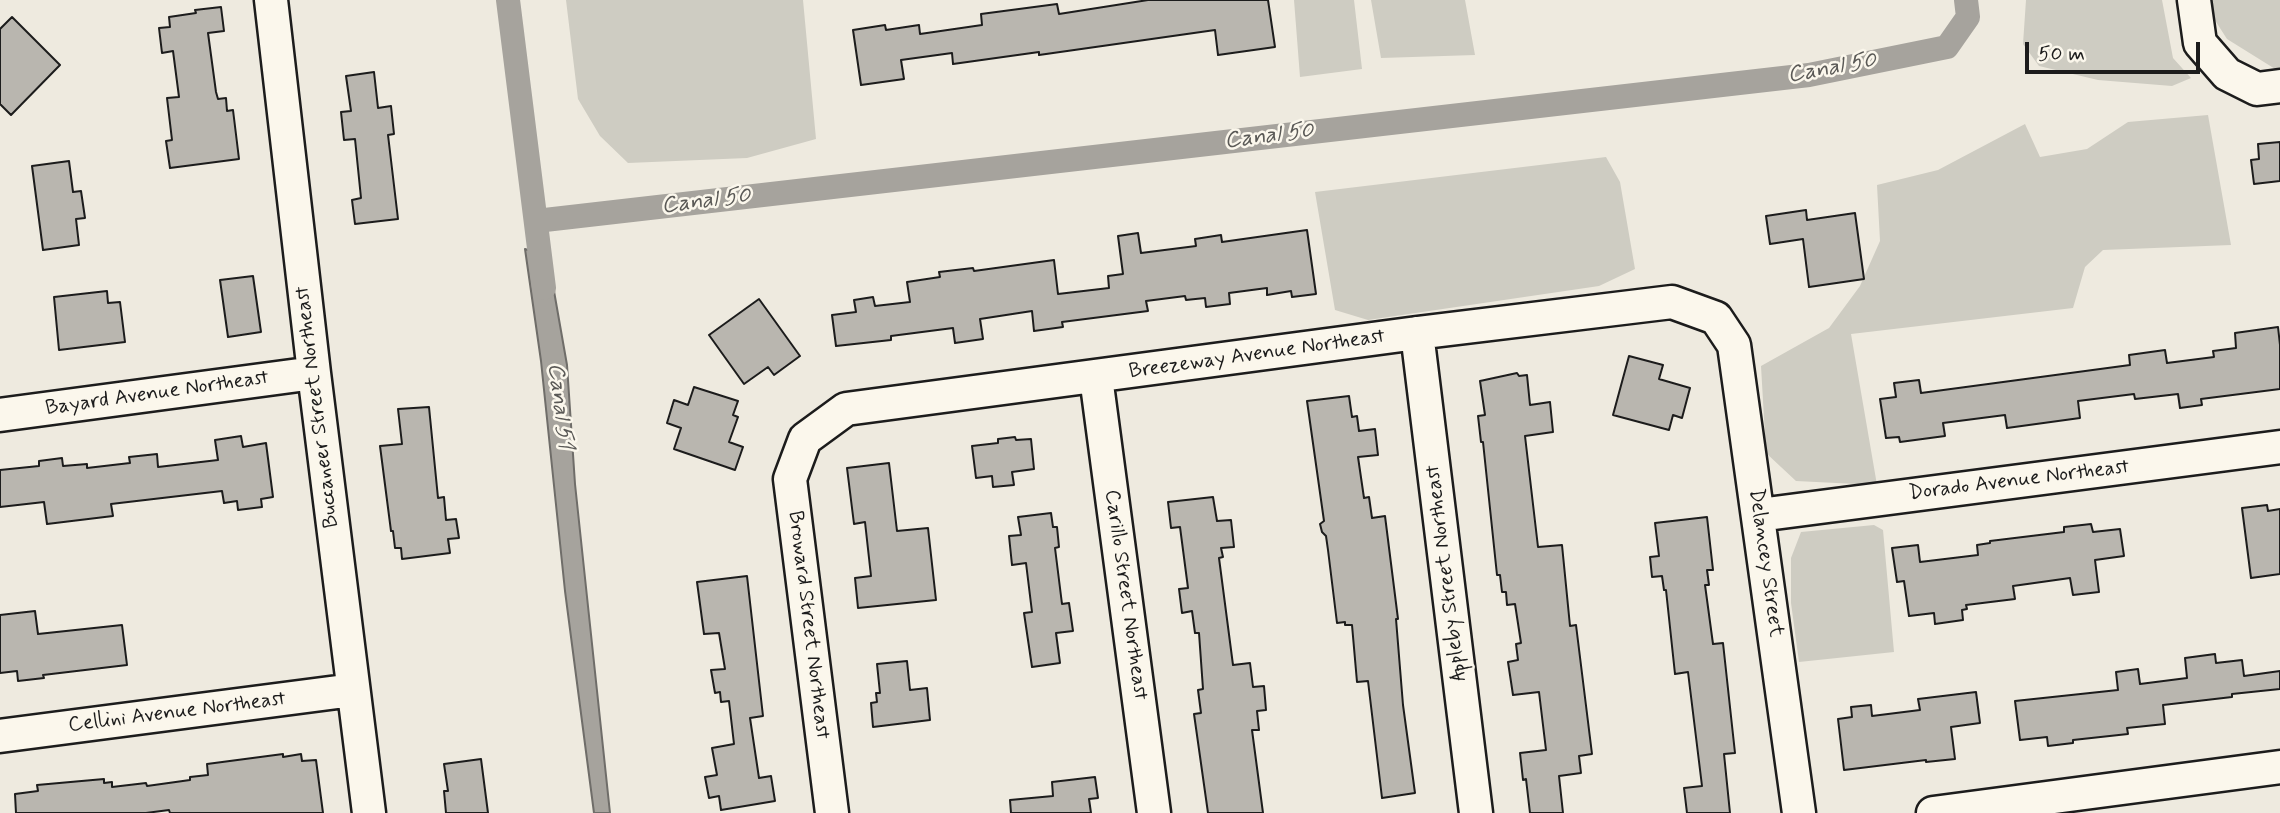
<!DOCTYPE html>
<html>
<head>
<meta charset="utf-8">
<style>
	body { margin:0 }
	#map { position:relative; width:2280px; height:813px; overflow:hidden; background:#eeeadf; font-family:Mynerve,sans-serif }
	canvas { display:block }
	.scale { position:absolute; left:2025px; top:42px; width:175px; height:32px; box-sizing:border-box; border:4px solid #1c1c1c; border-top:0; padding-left:9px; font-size:21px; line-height:24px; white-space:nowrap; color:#1c1c1c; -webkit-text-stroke:5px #fbf7ec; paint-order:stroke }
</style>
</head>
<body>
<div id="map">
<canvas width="2280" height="813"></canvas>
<div class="scale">50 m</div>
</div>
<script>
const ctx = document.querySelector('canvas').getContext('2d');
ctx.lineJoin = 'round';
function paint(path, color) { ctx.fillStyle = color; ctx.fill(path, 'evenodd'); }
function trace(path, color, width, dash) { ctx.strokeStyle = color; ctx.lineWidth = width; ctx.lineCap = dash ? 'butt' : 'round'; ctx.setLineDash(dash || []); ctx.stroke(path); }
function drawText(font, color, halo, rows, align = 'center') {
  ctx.font = font + ' Mynerve,sans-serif'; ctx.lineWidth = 5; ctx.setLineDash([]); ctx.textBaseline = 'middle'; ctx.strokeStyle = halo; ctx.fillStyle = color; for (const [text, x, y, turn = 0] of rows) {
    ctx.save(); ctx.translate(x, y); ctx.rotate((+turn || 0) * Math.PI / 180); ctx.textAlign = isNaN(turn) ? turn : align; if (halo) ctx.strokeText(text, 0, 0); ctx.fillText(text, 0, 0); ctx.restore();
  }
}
const green = new Path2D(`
	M566,0h237l13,139 -69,19 -119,5 -28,-27 -22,-37z
	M1294,0h60l8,69 -62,8z
	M1371,0h94l10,55 -94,3z
	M2026,0h136l11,58 18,20 -19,8 -74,-6 -59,-14 -16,-22z
	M2202,0h78v72l-53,-33z
	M2208,115l23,130 -128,5 -18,17 -12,41 -222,26 26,151 -81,-4 -30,-28 -5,-87 68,-38 31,-42 20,-45 -3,-56 61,-15 87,-46 15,33 47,-8 41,-27z
	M1606,157l14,25 15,87 -36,17 -231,34 -33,-10 -20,-118z
	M1874,525l9,5 11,122 -95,10 -8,-59v-45l10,-26z`);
const water = new Path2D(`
	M525,249l23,8 19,108 8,119 35,329h-16l-29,-222 -24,-230z`);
const canal = new Path2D(`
	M508,0l36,288
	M536,221l1273,-146 138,-28 21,-30 -2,-17`);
const building = new Path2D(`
	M1148,0h120l7,47 -57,8 -3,-25 -176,25v-3l-86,12 -1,-11 -51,7 3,19 -43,6 -8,-55 32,-5 1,5 33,-5 1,9 62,-9 -1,-11 76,-10 2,10z
	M221,7l3,24 -16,2 8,59 2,7 8,-1 1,13 6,-1 6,49 -69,9 -4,-27 6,-1 -5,-42 12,-1 -6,-46 -11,2 -3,-25 11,-1 -1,-10 27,-4 -1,-3z
	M12,17l48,48 -49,50 -11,-11v-75z
	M374,72l4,36 13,-2 3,28 -6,1 10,84 -43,5 -3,-24 9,-2 -6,-59 -11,1 -3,-28 10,-1 -5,-35z
	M2280,142v39l-26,3 -3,-24 8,-1 -1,-15z
	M69,161l4,31 8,-1 4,27 -9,1 3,26 -36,5 -11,-84z
	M1806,210l1,10 48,-7 9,66 -55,8 -6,-48 -33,5 -4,-28z
	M1307,230l9,64 -24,3 -1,-6 -24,4v-7l-38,5 1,11 -24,3 -1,-9 -19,2 -1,-4 -39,5 2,10 -86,11 1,5 -29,4 -2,-20 -52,8 3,20 -28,4 -2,-15 -62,8v4l-55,6 -4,-31 24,-3 -2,-12 19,-3 2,9 35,-4 -3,-20 33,-5 -1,-5 34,-4 1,3 80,-11 4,34 51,-6 -1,-12 15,-2 -5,-38 20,-3 3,20 55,-7 -1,-7 26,-4 1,7z
	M253,276l8,56 -33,5 -8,-57z
	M107,291l1,12 12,-1 5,40 -66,8 -5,-53z
	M759,299l41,57 -26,19 -6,-8 -24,17 -35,-49z
	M2278,327l2,18v44l-79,10 1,6 -22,3 -2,-14 -43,5 -1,-5 -56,7 2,17 -73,10 -2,-13 -62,8 2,13 -45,6 -1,-5 -13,1 -6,-39 16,-2 -2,-14 25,-3 2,13 209,-28 -1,-10 36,-5 2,13 47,-6 -1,-6 23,-3 -1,-15z
	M1629,356l34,9 -4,14 31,9 -8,30 -9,-3 -4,15 -56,-15z
	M1517,373l2,3 8,-1 3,30 20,-3 3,30 -28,4 13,111 24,-2 8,81 6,-1 16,129 -13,2 2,17 -22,3 4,37h-33l-4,-34 -3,1 -3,-27 26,-3 -7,-58 -26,3 -5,-33 10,-2 -2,-16 5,-1 -6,-39 -8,1 -1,-13h-4l-2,-17h-3l-14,-133h-2l-3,-26 7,-1 -5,-34z
	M694,387l44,14 -5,14 5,2 -9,25 14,5 -8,23 -61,-21 7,-21 -14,-5 7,-23 14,5z
	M1349,396l3,21 5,-1 2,15 16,-2 3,26 -20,2 6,41 5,-1 3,21 13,-2 13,103h-2l7,86 12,88 -33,5 -14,-117 -11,1 -5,-57h-7v-3l-8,1 -9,-73 -2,-14 -4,-4 -2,-8 4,-3 -17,-120z
	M429,407l9,91 6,-1 2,23 10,-1 3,19 -11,1 2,14 -48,6 -1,-11h-6l-2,-17h-2l-11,-85 22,-2 -4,-35z
	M241,436l2,11 23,-4 7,54 -12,2 1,8 -24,3 -1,-9 -13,2 -2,-12 -111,13 2,12 -66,8 -3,-22 -44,5v-37l39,-4v-5l23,-3 1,8 24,-2v4l43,-5 -1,-6 28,-3 1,13 60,-7 -3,-20z
	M1015,437l1,3 15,-1 3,30 -22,3 2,13 -21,2 -1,-11 -16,2 -4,-32 26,-3v-4z
	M889,463l8,68 31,-3 8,72 -78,8 -3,-30 16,-2 -6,-54 -11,2 -7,-56z
	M1213,497l4,24 14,-1 3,27 -13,1 2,9 -4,1 14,107 17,-2 3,24 11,-1 2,24 -9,1 2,19h-7l11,83h-55l-14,-99 7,-1 -3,-23 5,-1 -4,-56h-4l-3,-22 -10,2 -3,-24 9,-1 -8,-61 -9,1 -3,-26z
	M2267,505l1,6 12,-2v65l-29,4 -9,-70z
	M1051,513l2,14h4l2,20 -4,1 7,56 7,-1 4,28 -17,2 4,30 -28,4 -8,-54 8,-1 -6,-49 -14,2 -3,-29 12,-1 -3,-18z
	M1707,517l6,53h-6l2,15h-4l8,59 10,-1 12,110 -11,1 6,59h-43l-3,-25 18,-2 -14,-114 -13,2 -9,-84h-2l-2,-14 -10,1 -2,-20 9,-1 -4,-33z
	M2091,524l2,8 27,-3 4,27 -29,4 4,32 -26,3 -3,-17 -57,8 2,13 -49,6 1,4 -5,1 1,10 -28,4 -1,-11 -25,3 -5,-35 -7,1 -5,-34 26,-3 2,17 58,-7 -1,-10 13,-2v-2l74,-9v-5z
	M747,576l16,140 -13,2 9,60 12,-2 4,25 -54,9 -2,-14 -10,2 -4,-21 12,-2 -5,-27 22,-4 -5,-43 -8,1 -1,-10 -5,1 -4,-23 14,-1 -6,-36 -15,1 -7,-52z
	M35,611l3,23 84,-9 5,40 -84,10 1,3 -26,3 -1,-10 -17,2v-58z
	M2215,654l1,9 26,-3 2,16 36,-5v18l-48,5v3l-69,8 2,19 -38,4 1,6 -55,6v3l-25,3 -1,-9 -27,3 -5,-39 103,-11 -2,-18 22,-3 2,15 47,-6 -2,-20z
	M907,661l3,29 17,-2 3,32 -57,7 -2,-24 6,-1 -1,-9h4l-3,-29z
	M1976,692l4,31 -29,4 4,32 -29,3v-2l-82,10 -6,-51 14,-2 -1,-10 20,-2 1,11 48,-6 -2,-11z
	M283,754v3l18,-3 1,7 14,-1 7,53h-153l-1,-3 -23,3h-130l-1,-19 23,-3 -1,-6 67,-6v4l8,-1v5l34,-4 1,3 43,-6v-3l18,-2 -1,-11z
	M481,759l7,54h-42l-2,-22h4l-4,-27z
	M1095,777l3,21 -9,1 2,14h-80l-1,-13 43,-4 -1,-14z`);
const minor = new Path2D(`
	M271,0l43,373 55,440
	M2194,0l6,43 27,31 30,15 23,-3
	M1417,333l59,480
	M1096,377l58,436
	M0,415l314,-42
	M1759,515l521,-68
	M0,736l353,-46
	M832,813l-42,-334 15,-40 41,-30 571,-76 255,-31 44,16 18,27 65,468
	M1933,813l347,-46`);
const streetNames = [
	["Breezeway Avenue Northeast",1257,355,-8],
	["Bayard Avenue Northeast",157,394,-8],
	["Buccaneer Street Northeast",318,407,-97],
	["Dorado Avenue Northeast",2019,481,-7],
	["Delancey Street",1765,563,82],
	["Appleby Street Northeast",1447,573,-97],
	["Carillo Street Northeast",1125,595,82],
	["Broward Street Northeast",808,625,83],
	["Cellini Avenue Northeast",177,713,-7]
];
const waterNames = [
	["Canal 50",1832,69,-10],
	["Canal 50",1269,137,-7],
	["Canal 50",706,202,-7],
	["Canal 51",559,406,83]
];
paint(green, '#ceccc2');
paint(water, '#a6a39d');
trace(water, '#6f6d69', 2);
trace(canal, '#a6a39d', 24);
paint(building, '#b9b6af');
trace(building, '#1c1c1c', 2);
trace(minor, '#1c1c1c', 37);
trace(minor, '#fbf7ec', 32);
drawText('21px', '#1c1c1c', '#fbf7ec', streetNames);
drawText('italic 23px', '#5a5956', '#fbf7ec', waterNames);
</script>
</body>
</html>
